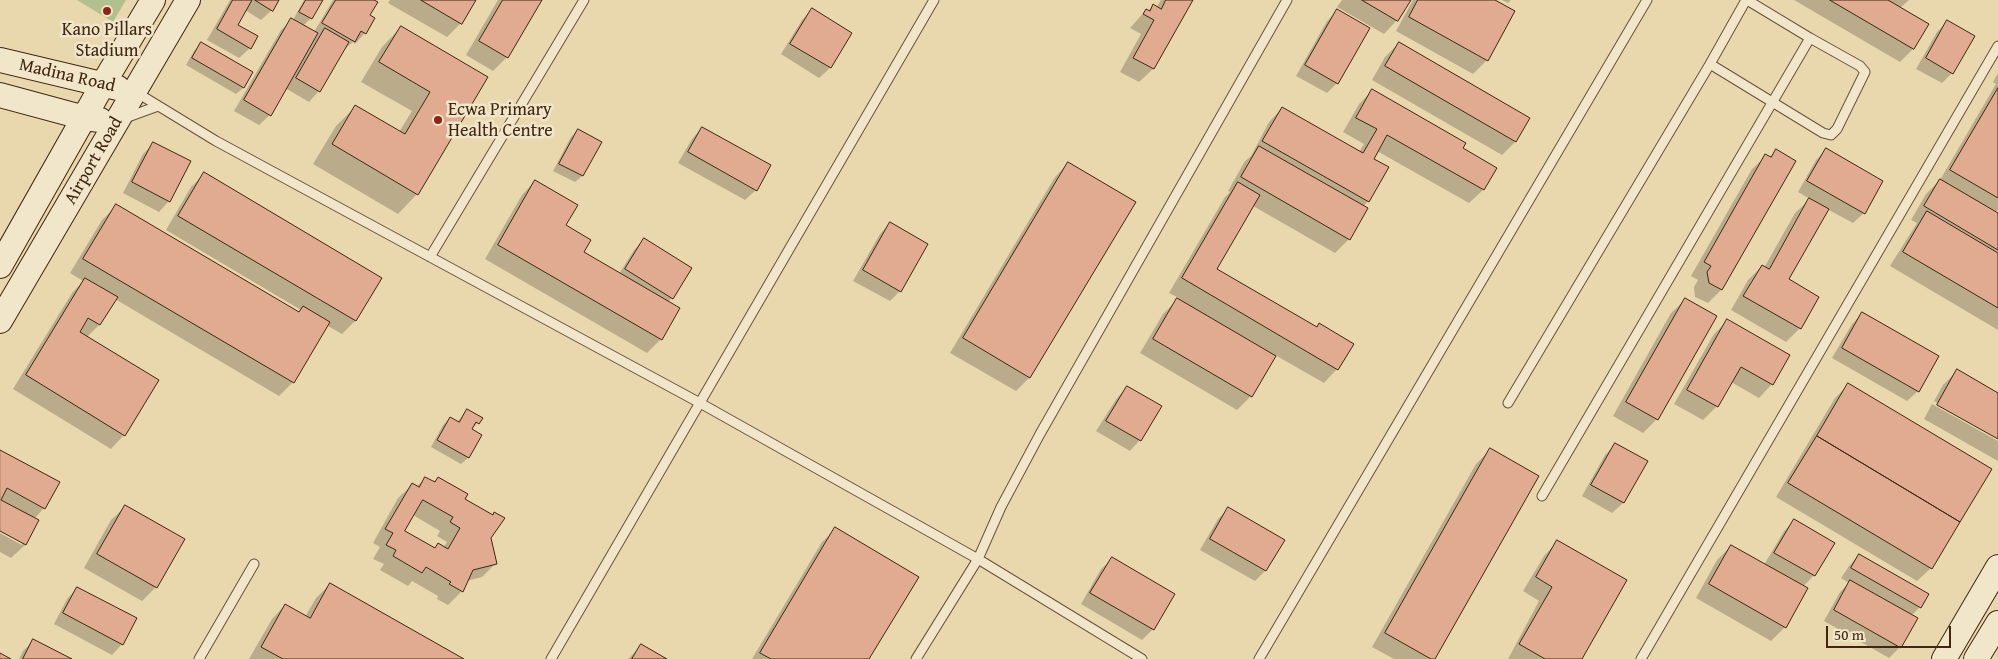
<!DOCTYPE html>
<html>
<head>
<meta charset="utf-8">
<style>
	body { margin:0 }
	#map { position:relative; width:1998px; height:659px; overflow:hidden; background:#e9d8ae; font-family:"Gentium Book Plus",serif }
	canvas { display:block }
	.scale { position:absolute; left:1826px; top:626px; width:125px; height:22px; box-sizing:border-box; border:2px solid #402613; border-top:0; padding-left:6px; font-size:15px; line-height:18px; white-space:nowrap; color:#402613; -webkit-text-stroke:4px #f1e6ca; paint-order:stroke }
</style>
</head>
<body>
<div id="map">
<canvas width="1998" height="659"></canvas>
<div class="scale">50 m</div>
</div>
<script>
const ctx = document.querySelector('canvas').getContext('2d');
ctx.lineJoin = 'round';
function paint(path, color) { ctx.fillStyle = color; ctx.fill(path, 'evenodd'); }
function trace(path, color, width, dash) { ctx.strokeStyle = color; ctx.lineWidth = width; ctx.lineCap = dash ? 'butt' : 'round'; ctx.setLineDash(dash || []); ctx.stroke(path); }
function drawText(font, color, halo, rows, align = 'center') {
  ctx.font = font + ' "Gentium Book Plus",serif'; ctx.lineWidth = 5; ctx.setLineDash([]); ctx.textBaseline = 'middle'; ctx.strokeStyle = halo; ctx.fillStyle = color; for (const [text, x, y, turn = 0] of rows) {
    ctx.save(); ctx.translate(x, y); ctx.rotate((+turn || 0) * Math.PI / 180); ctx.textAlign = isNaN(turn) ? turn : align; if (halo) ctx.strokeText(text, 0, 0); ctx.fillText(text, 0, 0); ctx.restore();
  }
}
const green = new Path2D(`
	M77,0h49l-13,22z`);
const shadow = new Path2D(`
	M230,0h47l-5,10 -11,10 -16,-10 -9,15 14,23 -11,10 -32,-18z
	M304,0h17l-10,18 -8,8 11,6 19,-32h38l-6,33 -10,11 -2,-2 -11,9 -23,40 -10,11 -24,-14 -15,27 -11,10 -25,-14 47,-81 12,-10z
	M390,0h84l-13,23 -14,14 -59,-34z
	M498,0h42l-33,57 -14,14 -27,-16z
	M1161,0h31l-39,69 -14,13 -19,-10 21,-38 -11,-6 16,-18 2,1 5,-5 3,2z
	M1342,0h67l-12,20 -13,14 -47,-27z
	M1413,0h79l-5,60 -14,14 -77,-43z
	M1502,0h9l-3,3z
	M1794,0h115l-9,8 13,41 -13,13z
	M812,10l38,23 -20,35 -11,10 -38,-24 21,-34z
	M1337,11v72l-10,10 -31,-17 31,-55z
	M1947,22l5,51 -10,10 -26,-14 21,-37z
	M401,27l85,51 -69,116 -19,20 -85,-50 23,-38 19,-19 44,25 13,-21 -51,-29 21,-35z
	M1399,43l130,76 -14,23 -13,13 -130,-75 13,-23z
	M201,44l50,29 -8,15 -7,6 -50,-29 8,-14z
	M1998,73v137l-3,3 3,1v116l-108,-64 27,-43 -6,-3 15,-26 14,-14 56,-96 -3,-2z
	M1373,90l88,59 34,19 -12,22 -14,13 -92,-52 -5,8 -4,42 -5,6 -14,32 -14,14 -82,-47 -37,63 100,59 3,-3 18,44 -13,14 -49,-28 -24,41 -14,14 -97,-57 23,-39 16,-16 -10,-5 56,-96 5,-5 -2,-1 17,-30 6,-5 18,-34 13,-14 77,44 5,-8 -21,-12 16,-28z
	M702,128l54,62 -11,10 -67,-37 14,-24z
	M578,130l4,46 -7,6 -22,-11 18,-34z
	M154,143l15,58 -10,11 -36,-19 20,-39z
	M1826,150l38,63 -11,10 -26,-14 -40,71 13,48 -14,14 -55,-32 17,-30 14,-14 2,2 31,-55 15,-14 -12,-7 18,-32z
	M1776,151l18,10 -73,129 -13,13 -13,-6 -1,-10 4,-7 -7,-4 61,-107 14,-13 3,2z
	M1068,163l66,39 -105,176 -13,13 -66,-38 105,-176z
	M204,174l176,104 -25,43 -13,13 -16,-9 -33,57 -14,14 -164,-97 -15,25 -14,14 38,97 -13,14 -98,-60 59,-96 11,-12 -13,-8 32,-53 14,-14 182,107 3,-3 -135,-80 25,-43z
	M535,181l47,71 37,22 15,-24 10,-10 28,58 -4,4 -7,37 -14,14 -162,-94 37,-64z
	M890,223l10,68 -10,10 -37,-20 27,-47z
	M1685,300l30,17 -58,102 -14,14 -30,-17 58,-103z
	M1862,314l56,77 -11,10 -75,-43 20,-34z
	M1727,321l45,63 -13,14 -28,-16 -14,24 -14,14 -29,-16 40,-70z
	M1957,371l41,23v44l-64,-37 9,-16z
	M1848,385l83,183 -14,13 -141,-84 59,-99z
	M1127,387l33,20 -20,33 -10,11 -34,-20 21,-33z
	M1932,404l66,37v20l-74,-42z
	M467,411l14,8 -10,11 9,5 -12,23 -7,6 -30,-17 12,-22 7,-7 7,4z
	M1615,445l31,17 -23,41 -11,10 -30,-17 23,-41z
	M1490,450l-57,209h-39l-22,-12 104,-183z
	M0,451l44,57 -10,11 4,2 -13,24 -14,13 -11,-6v-19l22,12v-3l-22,-12z
	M426,478l7,4 5,-4 25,21 27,38 6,26 -14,14 -16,4 -4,10 -14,14 -11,-6 1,-3 -26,-15 -4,5 -28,-16 4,-6 -11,-5 7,-12 -7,-4 25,-45 14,-13 4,2zM413,515l27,16 -3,5 10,6 -4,6 -5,-3 -4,4 -31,-17z
	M125,507l31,80 -14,14 -58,-33 27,-48z
	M1228,509l37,62 -10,10 -55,-31 18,-31z
	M1794,521l39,22 -19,32 -11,12 -18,40 -14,14 -75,-43 21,-38 14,-14 33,19 20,-34z
	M836,529l32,130h-116l70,-117z
	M1557,542l23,117h-72l31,-58 -16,-10 21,-35z
	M1859,555l68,40 -7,12 -9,9 -11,31 -11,11 -65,-37 16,-29 9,-9 -8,-5 8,-12z
	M1112,559l61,35 -20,35 -11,11 -61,-36 20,-35z
	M330,584l131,75h-212l23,-40 13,-14 20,12 11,-19z
	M77,588l45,56 -10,11 -58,-31 13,-25z
	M34,640l36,19h-51l4,-8z
	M641,646l23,13h-36z`);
const building = new Path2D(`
	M233,0h19l-14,25 20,11 -7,13 -34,-20z
	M255,0h24l-6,11z
	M306,0h17l-11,19 -13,-7z
	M336,0h38l4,2 -8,13 5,3 -9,16 -5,-3 -6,11 -33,-19z
	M421,0h55l-14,24z
	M503,0h39l-34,58 -29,-17z
	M1166,0h27l-39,69 -21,-11 21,-38 -11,-6 3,-5 4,2 3,-7 8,5z
	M1362,0h49l-13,21z
	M1418,0h77l20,11 -27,50 -79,-44z
	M1830,0h58l41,24 -15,25z
	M812,8l40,25 -21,35 -41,-24z
	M1337,9l33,19 -32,56 -33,-19z
	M291,18l27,15 -47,83 -27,-16z
	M1947,20l28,16 -22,38 -27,-16z
	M401,26l87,51 -70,118 -86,-51 23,-39 50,29 25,-42 -51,-30z
	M325,28l24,14 -29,50 -24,-14z
	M201,42l52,30 -9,16 -52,-30z
	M1399,42l131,76 -14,24 -131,-76z
	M1998,88v110l-48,-28z
	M1372,89l94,54 -3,5 34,20 -13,22 -97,-55 -13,24 15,8 -20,35 -107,-61 20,-34 81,46 14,-24 -21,-11z
	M702,127l69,38 -14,26 -69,-39z
	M578,129l24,13 -19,34 -24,-12z
	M153,142l38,19 -21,41 -38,-20z
	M1259,146l109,62 -18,32 -109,-63z
	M1826,148l57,33 -18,33 -58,-33z
	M1776,149l20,12 -74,129 -13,-7 -2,-11 4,-6 -7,-4 61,-108 6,3z
	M1068,162l68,40 -106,176 -67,-40z
	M204,172l178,106 -26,43 -178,-105z
	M1940,179l58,34v37l-74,-44z
	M535,180l43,25 -12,20 25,15 -7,12 96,56 -18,32 -164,-95z
	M1238,182l22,13 -43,74 100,58 2,-4 35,21 -16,26 -156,-92z
	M1809,198l20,11 -40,70 30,18 -18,32 -58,-33 19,-31 7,4z
	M116,204l183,108 4,-6 27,16 -36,61 -211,-124z
	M1927,211l71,42v55l-95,-56z
	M890,222l38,22 -27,48 -38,-22z
	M644,238l48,30 -19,31 -48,-30z
	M85,278l33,19 -18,28 -12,-7 -8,14 79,48 -34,56 -99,-61z
	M1177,298l99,58 -24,41 -99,-58z
	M1685,298l32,18 -59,104 -32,-18z
	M1862,312l77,44 -20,36 -77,-44z
	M1727,319l63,36 -17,30 -32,-18 -23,40 -31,-17z
	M1957,369l41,24v46l-61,-34z
	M1848,383l144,86 -32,53 -143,-86z
	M1127,386l35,20 -21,35 -35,-20z
	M467,409l16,9 -4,6 -3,-2 -4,7 10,6 -13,23 -32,-18 13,-23 9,5z
	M1817,436l143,86 -28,47 -144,-86z
	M1615,443l33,18 -24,42 -33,-18z
	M1490,448l49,28 -104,183h-4l-46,-26z
	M0,450l60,32 -15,27 -38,-21 -6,12 38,20 -13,25 -26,-14z
	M425,477l10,5 3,-5 30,17 -3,5 28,16 1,-3 11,6 -14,20 6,26 -24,6 -10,22 -14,-8 2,-2 -25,-15 -4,6 -29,-17 3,-6 -10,-5 7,-12 -8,-4 27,-46 7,4zM423,500l30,17 -3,5 10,6 -12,21 -10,-6 -3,5 -30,-17z
	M125,505l60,34 -28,49 -60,-34z
	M1228,507l57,33 -19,31 -56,-32z
	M1794,519l41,24 -20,33 -41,-23z
	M835,527l84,50 -50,82h-98l-11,-6z
	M1557,540l70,40 -45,79h-37l-26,-15 33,-57 -16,-10z
	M1731,545l77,43 -22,40 -77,-44z
	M1859,554l70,40 -8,14 -70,-40z
	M1112,557l63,37 -21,36 -64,-37z
	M1850,580l68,38 -17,30 -67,-38z
	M330,583l134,76h-181l-22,-12 24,-43 25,14z
	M77,587l60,31 -14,27 -60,-32z
	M33,639l39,20h-49z
	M641,644l26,15h-35z
	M0,653l11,6h-11z`);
const service = new Path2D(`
	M1746,0l-36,64 113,69 8,2 6,-6 28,-57 -5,-6 -50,-28 -63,-38
	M134,91l82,50 484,262 278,156 164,100
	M125,118l33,-12
	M430,257l154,-257
	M1508,403l202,-339
	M1542,496l268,-458
	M199,659l55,-95
	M551,659l383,-659
	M916,659l62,-100 23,-52 39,-73 247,-434
	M1259,659l388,-659
	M1641,659l357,-613`);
const secondary = new Path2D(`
	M0,60l118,28
	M0,95l85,23 15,2
	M0,266l103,-182 50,-84
	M0,321l188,-321
	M1944,659l54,-92
	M1976,659l22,-36`);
const markers = [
	[107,11,5,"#8f2418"],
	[438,120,5,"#8f2418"]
];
const poiNames = [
	["Kano Pillars",107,30],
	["Stadium",107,51],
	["Ecwa Primary",448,110,"left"],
	["Health Centre",448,131,"left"]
];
const streetNames = [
	["Madina Road",67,76,13],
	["Airport Road",94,161,-60]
];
paint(green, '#b0c08f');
paint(shadow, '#0003');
paint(building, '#e0ab90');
trace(building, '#402613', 1);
trace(service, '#6a523a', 11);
trace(secondary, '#402613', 26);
trace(service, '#f1e6ca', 9);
trace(secondary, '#f1e6ca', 24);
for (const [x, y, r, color] of markers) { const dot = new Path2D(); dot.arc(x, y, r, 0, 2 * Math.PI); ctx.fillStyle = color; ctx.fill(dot); trace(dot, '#f1e6ca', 2); }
drawText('18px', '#402613', '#f1e6ca', poiNames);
drawText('18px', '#402613', '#f1e6ca', streetNames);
</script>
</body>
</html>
